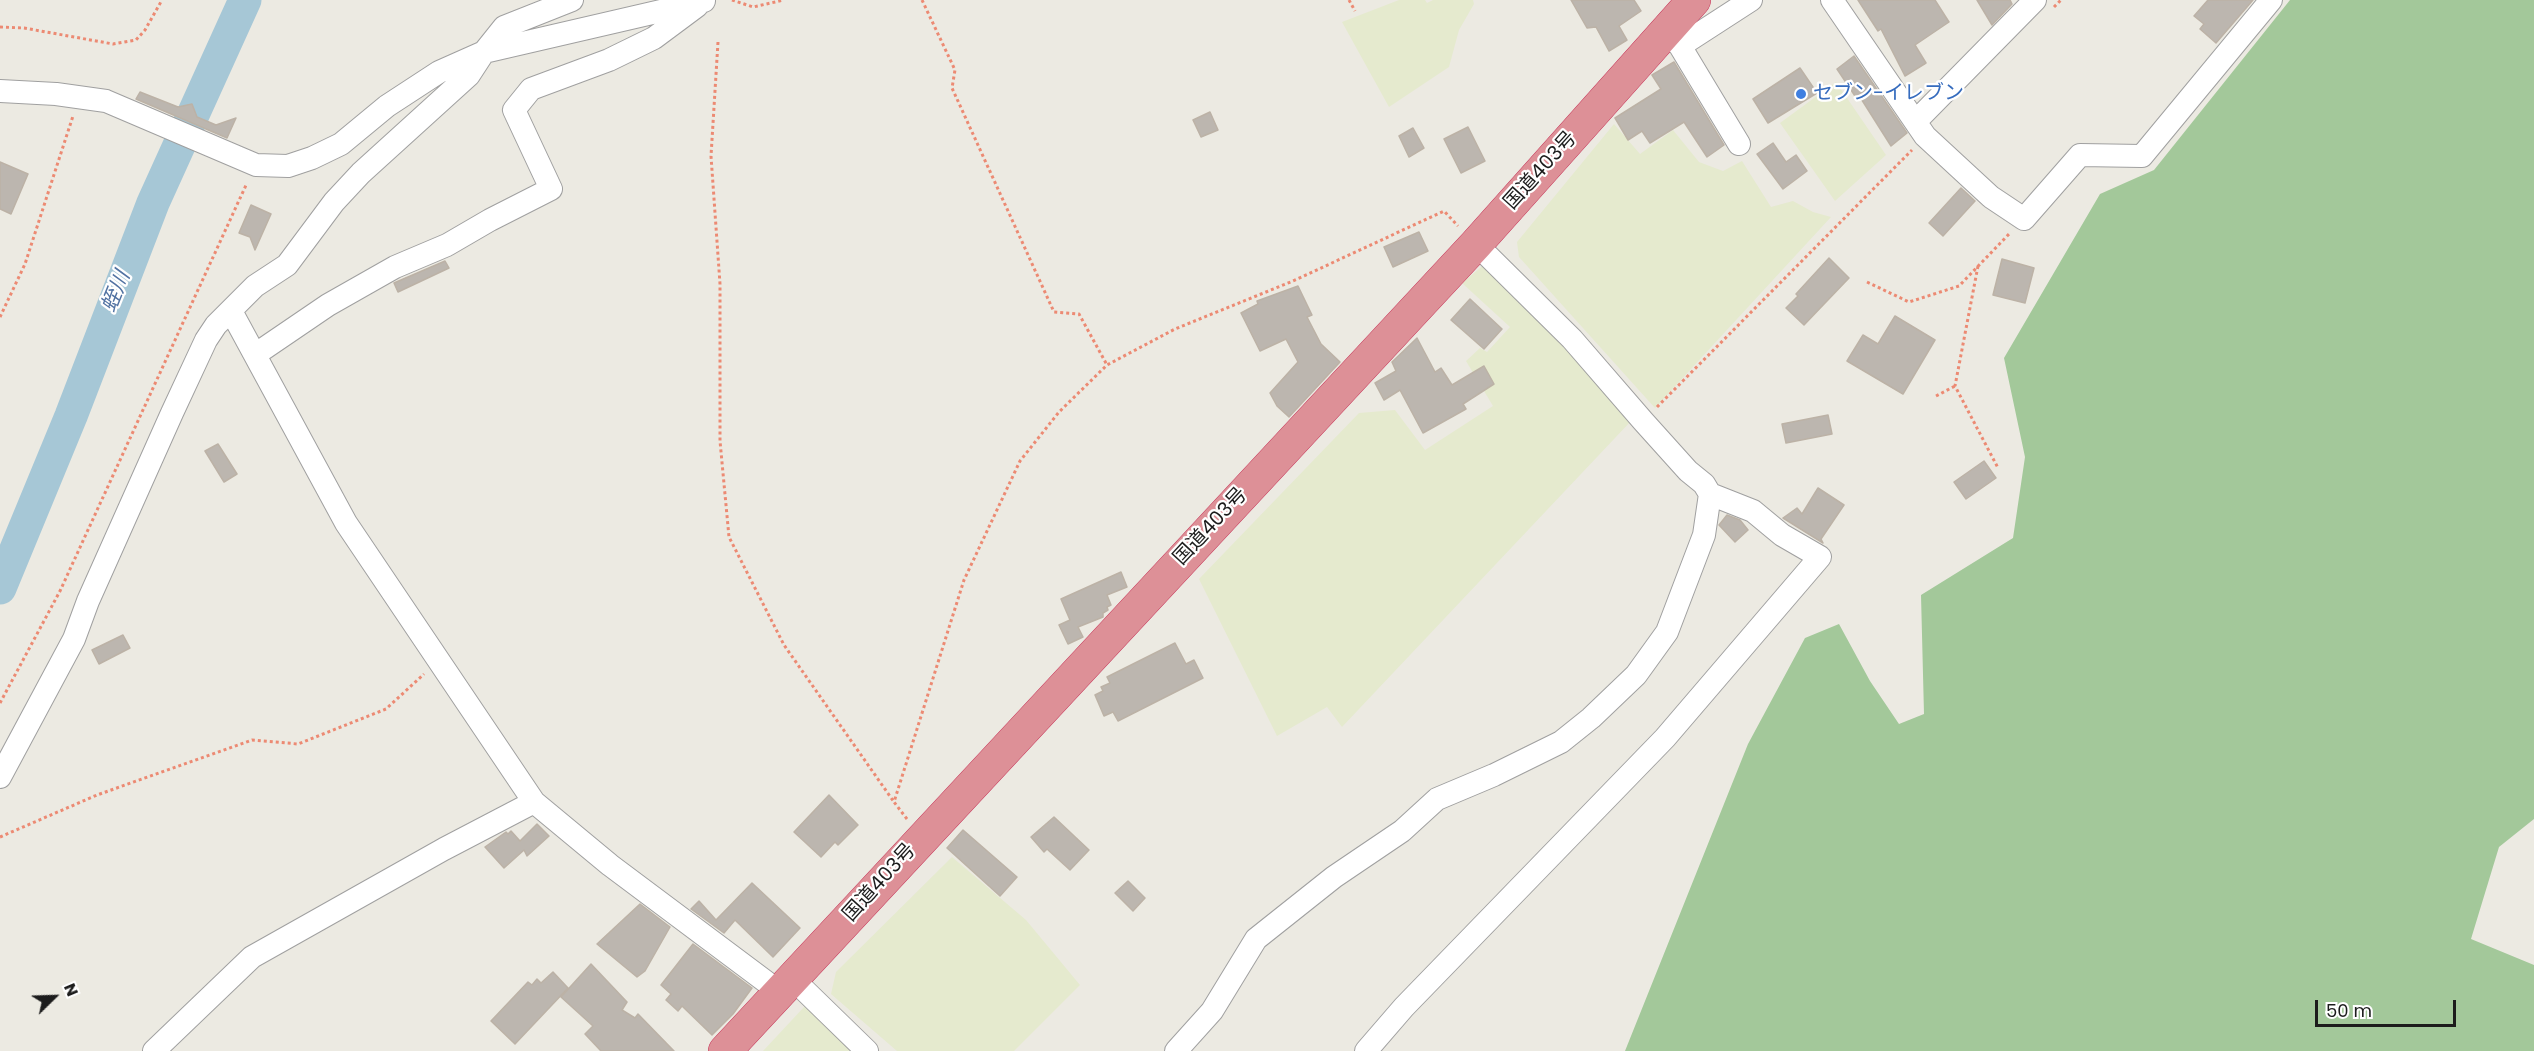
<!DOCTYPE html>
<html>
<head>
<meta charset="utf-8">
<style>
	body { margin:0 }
	#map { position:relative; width:2534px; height:1051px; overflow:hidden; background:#eceae2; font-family:Poppins,sans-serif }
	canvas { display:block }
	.north { position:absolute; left:24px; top:967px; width:60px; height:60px; -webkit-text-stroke:4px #fff; paint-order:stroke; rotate:67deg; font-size:16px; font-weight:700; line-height:24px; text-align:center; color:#1c1c1c }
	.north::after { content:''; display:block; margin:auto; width:21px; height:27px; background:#1c1c1c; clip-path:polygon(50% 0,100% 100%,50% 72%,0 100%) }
	.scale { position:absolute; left:2315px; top:1000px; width:141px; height:27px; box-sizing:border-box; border:3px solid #1c1c1c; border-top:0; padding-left:8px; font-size:18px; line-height:21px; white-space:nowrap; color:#1c1c1c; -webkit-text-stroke:4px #fff; paint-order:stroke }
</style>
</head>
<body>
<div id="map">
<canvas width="2534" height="1051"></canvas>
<div class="north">N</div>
<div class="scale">50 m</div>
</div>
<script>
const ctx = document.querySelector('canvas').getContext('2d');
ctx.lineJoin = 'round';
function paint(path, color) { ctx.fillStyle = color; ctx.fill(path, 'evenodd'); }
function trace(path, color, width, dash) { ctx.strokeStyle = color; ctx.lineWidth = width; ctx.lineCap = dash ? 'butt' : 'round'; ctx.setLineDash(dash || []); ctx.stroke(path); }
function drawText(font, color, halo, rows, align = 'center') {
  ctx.font = font + ' Poppins,"Noto Sans JP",sans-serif'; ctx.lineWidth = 4.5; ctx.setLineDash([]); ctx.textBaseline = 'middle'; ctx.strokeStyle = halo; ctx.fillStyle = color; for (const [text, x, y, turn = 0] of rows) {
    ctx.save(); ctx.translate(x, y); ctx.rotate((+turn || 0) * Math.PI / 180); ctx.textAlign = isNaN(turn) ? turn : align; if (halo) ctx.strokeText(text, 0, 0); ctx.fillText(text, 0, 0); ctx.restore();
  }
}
const farmland = new Path2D(`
	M1399,0h26l2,3 6,-3h40l1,4 -15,26 -10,37 -60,40 -47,-85z
	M1836,82l50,73 -51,46 -55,-78z
	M1614,124l26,30 33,-24 26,32 24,9 19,-10 29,46 22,-6 20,11 18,5 -176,191 -136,-151 -2,-15z
	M1485,264l84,81 63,75 -290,307 -15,-20 -50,29 -78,-157 160,-166 36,-3 30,40 68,-44 -27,-45 14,-13 7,4 23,-25 -48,-44z
	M952,857l74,63 54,65 -66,66h-117l-66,-57 5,-22z
	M805,1006l59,45h-101z`);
const forest = new Path2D(`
	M2290,0h244v819l-35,28 -28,92 63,26v86h-909l123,-307 57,-106 34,-14 31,57 29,43 25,-10 -3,-119 92,-57 12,-81 -21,-99 96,-164 54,-24z`);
const river = new Path2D(`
	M0,588l71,-172 82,-213 92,-203`);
const building = new Path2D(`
	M1571,0h63l7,11 -22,15 8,14 -18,11 -13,-24 -9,1z
	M1858,0h77l14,22 -34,23 11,18 -21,13 -24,-47 -3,2z
	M1977,0h33l2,4 -20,21z
	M2208,0h45l-37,43 -16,-14 4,-5 -10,-8z
	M1854,56l53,77 -16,13 -31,-49 -3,2 -20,-30z
	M1674,62l50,83 -17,12 -23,-35 -34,21 -8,-12 -14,9 -13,-22 46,-29 -9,-14z
	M1800,68l17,25 -49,30 -15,-24z
	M140,92l38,15 14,-3 5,13 19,8 20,-7 -9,20 -91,-39z
	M1210,112l8,18 -17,7 -8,-17z
	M1468,127l17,34 -24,12 -17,-34z
	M1413,128l11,20 -15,9 -10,-21z
	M1773,143l13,19 10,-7 11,16 -24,18 -26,-35z
	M0,162l28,12 -17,40 -11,-5z
	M1961,188l14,13 -32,35 -14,-13z
	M251,205l20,9 -16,36 -5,-13 -11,-4z
	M1419,232l9,19 -35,16 -9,-20z
	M1829,258l20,20 -45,47 -18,-17 12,-12 -2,-2z
	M2002,259l32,9 -9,35 -32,-8z
	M445,261l4,7 -51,24 -4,-9z
	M1298,286l14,29 -5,2 14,27 19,18 -51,55 -12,-11 -7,-13 28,-31 -12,-23 -26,12 -19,-38 17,-9 -1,-3z
	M1470,299l32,30 -18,20 -33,-29z
	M1895,316l40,24 -32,54 -56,-33 16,-26 15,9z
	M1417,338l18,34 6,-4 11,17 32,-19 10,18 -31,20 3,5 -43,24 -23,-43 -16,10 -9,-17 21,-12 -4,-9z
	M1828,415l4,19 -46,9 -4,-19z
	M218,444l19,30 -13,8 -19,-31z
	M1984,461l12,17 -30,21 -12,-17z
	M1818,488l26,17 -23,34 2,4 -40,-25 14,-10 5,6z
	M1727,515l13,5 8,10 -13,12 -16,-17z
	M1121,572l6,15 -20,8 4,10 -4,2 1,3 -5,3v4l-25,10 5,10 -15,7 -9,-19 11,-5 -9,-21z
	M123,635l7,13 -31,16 -7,-14z
	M1175,643l11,21 8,-4 9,18 -85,43 -5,-9 -9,4 -9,-21 8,-4 -2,-4 9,-4 -3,-6z
	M829,795l29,30 -20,20 -3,-3 -14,15 -27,-25z
	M1054,817l35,33 -19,20 -23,-21 -3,3 -13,-15z
	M537,824l12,12 -22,20 -3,-6 -20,18 -19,-21 21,-15 2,2 3,-3 9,10z
	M963,830l54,47 -17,19 -53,-48z
	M1128,881l17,17 -12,13 -18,-18z
	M752,883l48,45 -27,29 -38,-37 -11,13 -33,-24 8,-8 17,19z
	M640,904l30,23 -25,44 -8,6 -40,-33z
	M693,944l59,44 -19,26 -21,21 -30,-29 -4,5 -12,-11 5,-6 -10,-9z
	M591,964l36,38 -5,8 13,8 3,-4 36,37h-73l-16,-17 8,-8 -32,-29z
	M553,972l15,16 -53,56 -24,-23 37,-39 4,3 5,-6 4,4z`);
const path = new Path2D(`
	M732,0l21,7 31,-7
	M922,0l33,70 -3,18 102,224 25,2 28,51
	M1349,0l6,11
	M2054,7l7,-7
	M0,27l24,1 89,16 23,-4 9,-10 17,-30
	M718,42l-7,114 9,128v157l9,96 55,108 110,157
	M1978,266l-23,120 43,82
	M1867,282l42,20 50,-16 51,-53
	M0,317l25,-53 48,-148
	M1936,396l19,-10
	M1657,407l255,-257
	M0,703l60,-112 187,-408
	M907,819l-13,-17 70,-222 56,-119 39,-49 48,-47 68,-36 118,-48 151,-70 14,15
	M0,837l97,-42 155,-55 46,4 88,-35 38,-35`);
const minor = new Path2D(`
	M1832,0l93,136 66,61 33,22 56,-64 62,1 129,-156
	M1665,31l15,15 59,98
	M1680,46l71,-46
	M0,91l56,3 50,7 150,64 32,1 24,-8 29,-14 46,-38 52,-34 45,-20 220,-51
	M1916,121l119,-121
	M231,311l115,212 188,279 76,63 171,128
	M256,354l72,-49 67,-38 52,-22 43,-25 61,-31 -37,-79 17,-21 78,-29 45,-22 43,-32
	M0,777l74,-138 14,-38 84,-188 34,-73 10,-15 39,-39 32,-21 47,-63 27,-29 108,-98 15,-23 20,-25 68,-27
	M793,979l74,72
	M154,1051l98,-94 192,-108 90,-47
	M1176,1051l36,-40 44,-72 78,-62 68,-46 35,-32 57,-24 67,-33 30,-24 45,-43 31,-43 37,-97 6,-41
	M1366,1051l38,-44 261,-269 155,-181 -38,-22 -29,-24 -43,-17 -6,-10 -16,-13 -45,-50 -71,-82 -96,-95`);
const highway = new Path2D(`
	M725,1051l751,-807 218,-244`);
const markers = [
	[1801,94,6,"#3f7fe0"]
];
const shopNames = [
	["セブン-イレブン",1813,94]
];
const streetNames = [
	["国道403号",1541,171,-48],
	["国道403号",1211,527,-47],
	["国道403号",880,883,-48]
];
const waterNames = [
	["蛭川",117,292,-68]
];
paint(farmland, '#e5eace');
paint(forest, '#a3c89a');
trace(river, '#a6c7d6', 33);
paint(building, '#bcb6af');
trace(building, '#bcb2a6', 1.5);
trace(minor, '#a0a0a0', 24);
trace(highway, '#c63358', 34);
trace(path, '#ec8a73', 3, [3, 3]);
trace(minor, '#fff', 22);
trace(highway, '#dd9097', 33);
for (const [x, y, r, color] of markers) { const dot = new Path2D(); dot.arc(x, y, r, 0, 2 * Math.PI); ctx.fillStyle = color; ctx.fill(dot); trace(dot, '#fff', 2); }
drawText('20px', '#366cbe', '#fff', shopNames, 'left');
drawText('20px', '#1c1c1c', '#fff', streetNames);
drawText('italic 21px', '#5172a2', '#fff', waterNames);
</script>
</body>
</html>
